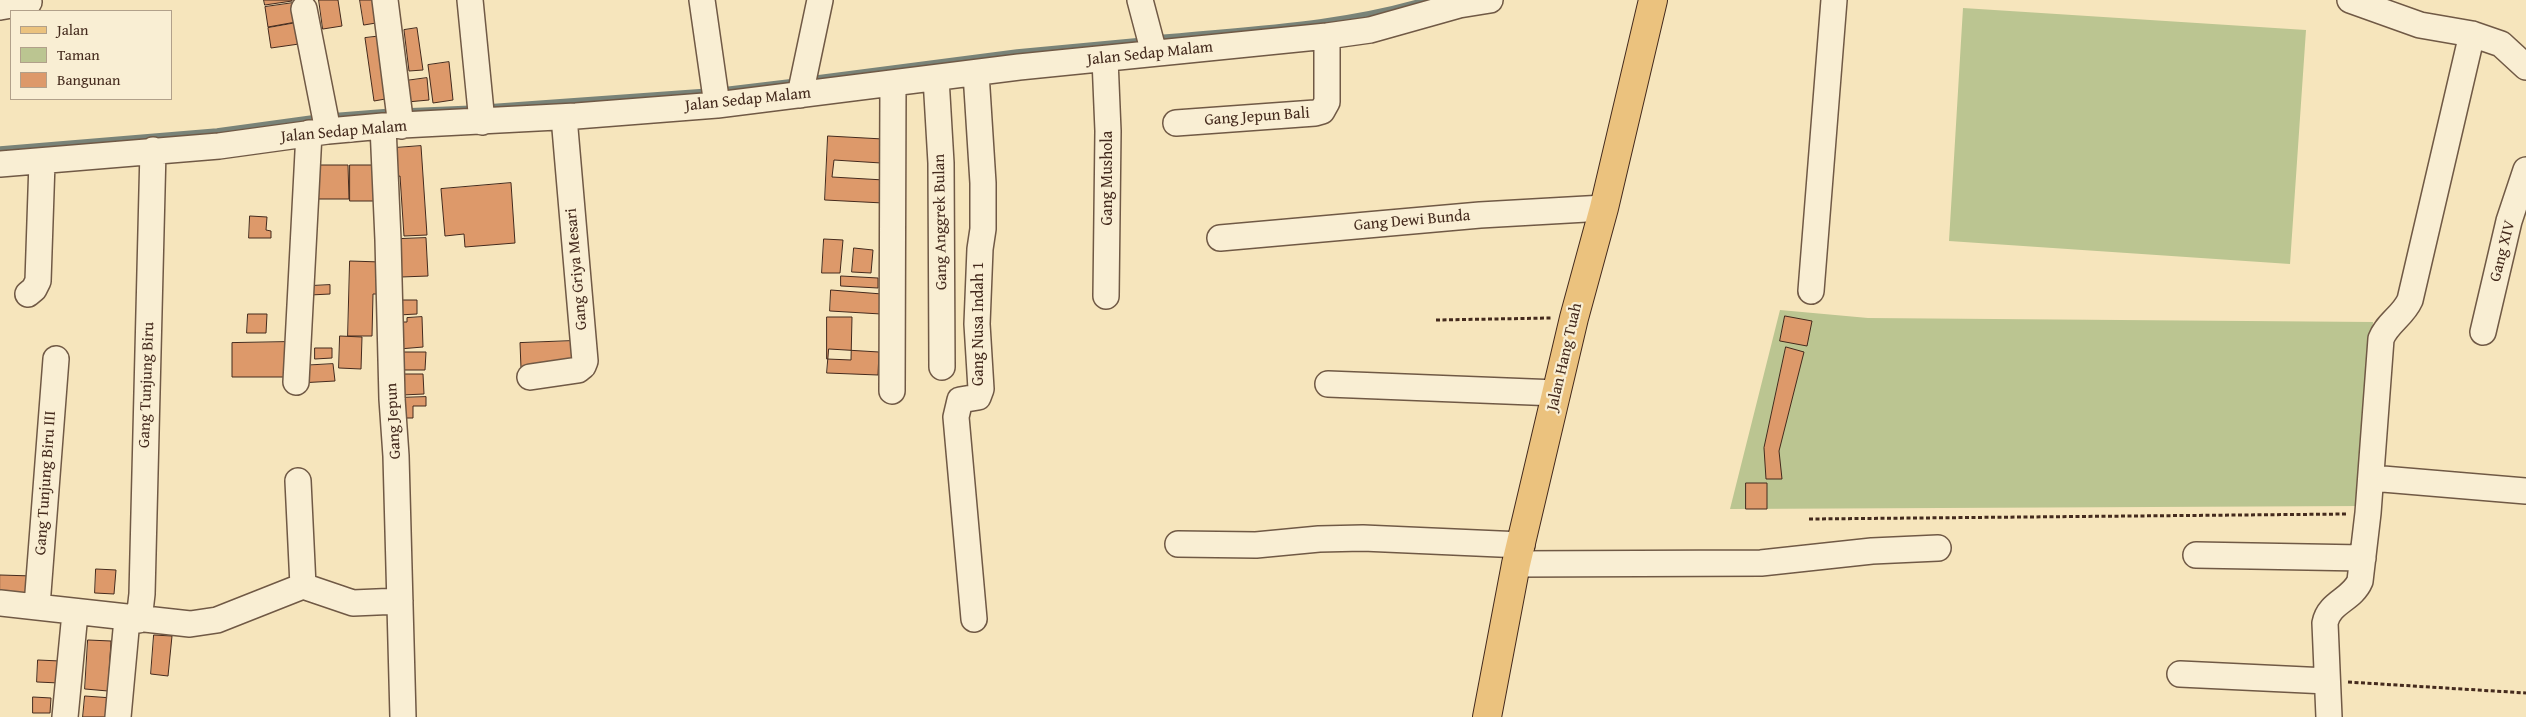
<!DOCTYPE html>
<html>
<head>
<meta charset="utf-8">
<style>
	body { margin:0 }
	#map { position:relative; width:2526px; height:717px; overflow:hidden; background:#f6e5bc; font-family:"Gentium Book Plus",serif }
	canvas { display:block }
	.legend { position:absolute; left:10px; top:10px; width:162px; height:90px; box-sizing:border-box; background:#f9eed3; border:1px solid #b1a08a; margin:0; padding:6px 9px; list-style:none; font-size:15px; color:#442a1d }
	.legend li { display:flex; align-items:center; gap:10px; height:25px }
	.legend b { width:25px; border:1px solid #b1a08a }
</style>
</head>
<body>
<div id="map">
<canvas width="2526" height="717"></canvas>
<ul class="legend">
<li><b style="height:6px;background:#ebc27e"></b>Jalan</li>
<li><b style="height:14px;background:#bbc591"></b>Taman</li>
<li><b style="height:14px;background:#dd996a"></b>Bangunan</li>
</ul>
</div>
<script>
const ctx = document.querySelector('canvas').getContext('2d');
ctx.lineJoin = 'round';
function paint(path, color) { ctx.fillStyle = color; ctx.fill(path, 'evenodd'); }
function trace(path, color, width, dash) { ctx.strokeStyle = color; ctx.lineWidth = width; ctx.lineCap = dash ? 'butt' : 'round'; ctx.setLineDash(dash || []); ctx.stroke(path); }
function drawText(font, color, halo, rows, align = 'center') {
  ctx.font = font + ' "Gentium Book Plus",serif'; ctx.lineWidth = 4.5; ctx.setLineDash([]); ctx.textBaseline = 'middle'; ctx.strokeStyle = halo; ctx.fillStyle = color; for (const [text, x, y, turn = 0] of rows) {
    ctx.save(); ctx.translate(x, y); ctx.rotate((+turn || 0) * Math.PI / 180); ctx.textAlign = isNaN(turn) ? turn : align; if (halo) ctx.strokeText(text, 0, 0); ctx.fillText(text, 0, 0); ctx.restore();
  }
}
const green = new Path2D(`
	M1963,8l343,22 -16,234 -341,-23z
	M1780,310l88,8 505,4 -11,184 -632,3z`);
const stream = new Path2D(`
	M1156,38c90,-9 182,-12 269,-38
	M809,79l208,-27 128,-12
	M722,90l75,-9
	M487,107l223,-16
	M405,111l71,-3
	M330,116l63,-5
	M0,149l217,-18 102,-14`);
const building = new Path2D(`
	M264,0h28v1l-27,4z
	M319,0h19l4,26 -19,3z
	M360,0h19l3,22 -18,3z
	M293,3l3,19 -28,5 -3,-20z
	M296,23l3,21 -28,4 -3,-20z
	M417,28l6,42 -14,1 -5,-41z
	M382,36l9,62 -17,3 -9,-63z
	M449,62l4,38 -20,3 -5,-38z
	M427,78l2,22 -22,2 -2,-21z
	M828,136l55,3 -2,24 -47,-3 -2,17 52,3 -1,23 -58,-3z
	M421,146l6,89 -23,1 -4,-60 -4,1 -2,-29z
	M311,165h37l1,34h-38z
	M350,165h24v36h-24z
	M511,183l4,60 -50,4 -1,-13 -19,2 -4,-47z
	M250,216l17,1 -1,13 5,1v7h-22z
	M426,238l2,38 -27,1 -1,-38z
	M824,239l19,1 -3,33h-18z
	M854,248l19,2 -2,23 -19,-1z
	M350,261l31,1v32h-8l-1,42h-24z
	M841,276l37,2v10l-37,-2z
	M330,285v9l-20,1v-9z
	M831,290l51,4 -1,20 -51,-3z
	M397,300h20v14l-19,1z
	M248,314h19l-1,19h-19z
	M1785,316l27,5 -5,25 -27,-5z
	M422,317l1,30 -24,2 -2,-27h10v-4z
	M827,317h25l-1,43 -24,-1z
	M340,336l22,1 -1,32 -22,-1z
	M572,341v26l-51,1 -1,-25z
	M287,342v35h-55v-34z
	M1786,347l18,5 -25,99 3,28h-16l-2,-31z
	M315,348h17v10l-17,1z
	M829,349l50,3 -1,23 -51,-2z
	M397,352h29l-1,18h-25z
	M333,364l2,17 -36,2 -1,-17z
	M401,374h22l1,20 -22,1z
	M426,397v9h-13v12h-17v-20z
	M1746,483h21v26h-21z
	M96,569l20,1 -2,24 -19,-1z
	M0,575l33,1v17h-33z
	M154,635l18,1 -4,40 -17,-2z
	M88,640l23,1 -3,50 -23,-2z
	M38,660l22,1 -1,22 -22,-1z
	M85,696l27,2 -1,19h-28z
	M33,697l18,1 -1,15h-17z`);
const path = new Path2D(`
	M1436,320l115,-2
	M1809,519l539,-5
	M2348,682l178,11`);
const minor = new Path2D(`
	M385,0l16,126
	M470,0l12,122
	M702,0l15,105
	M1140,0l14,53
	M2350,0l70,25 52,9 29,10 25,23
	M0,7l29,-5
	M304,9l24,122
	M1105,59l3,72 -2,165
	M936,78l5,85 1,204
	M800,95l20,-95
	M1176,123l139,-10 7,-2 5,-9v-66
	M383,126l5,114 4,159 4,57 7,261
	M0,164l219,-18 109,-15 55,-5 193,-10 141,-11 302,-38 308,-31 43,-6 89,-25 31,-5
	M1220,238l260,-23 124,-7
	M1811,291l23,-291
	M28,294l6,-5 4,-8 4,-119
	M2483,332l26,-111 17,-51
	M530,377l48,-7 5,-4 2,-5 -21,-244
	M296,382l13,-249
	M1328,384l229,9
	M892,391l1,-308
	M2371,478l155,13
	M1178,544l78,1 63,-6 44,-1 159,7
	M2196,555l167,3
	M1516,564l245,-1 111,-12 66,-3
	M303,586l50,17 47,-2
	M0,603l190,21 27,-4 86,-34 -5,-105
	M37,606l19,-247
	M974,619l-18,-202 4,-17 18,-3 3,-8 -4,-65 3,-75 3,-20v-46l-7,-110
	M139,620l3,-26 11,-444
	M2180,674l147,7
	M65,717l10,-104
	M118,717l9,-98
	M2329,717l-4,-94c4,-21 27,-23 35,-42l8,-68 13,-174c6,-16 22,-23 29,-39l62,-266`);
const major = new Path2D(`
	M1487,717l29,-153 58,-246 30,-110 49,-208`);
const streetNames = [
	["Jalan Sedap Malam",1150,54,-6],
	["Jalan Sedap Malam",748,100,-6],
	["Gang Jepun Bali",1257,117,-4],
	["Jalan Sedap Malam",344,132,-5],
	["Gang Mushola",1108,178,-90],
	["Gang Dewi Bunda",1412,221,-5],
	["Gang Anggrek Bulan",941,222,-91],
	["Gang XIV",2503,251,-76],
	["Gang Griya Mesari",577,269,-95],
	["Gang Nusa Indah 1",979,324,-90],
	["Jalan Hang Tuah",1565,357,-77],
	["Gang Tunjung Biru",147,385,-88],
	["Gang Jepun",394,421,-93],
	["Gang Tunjung Biru III",46,483,-86]
];
paint(green, '#bbc591');
trace(stream, '#798378', 5.5);
paint(building, '#dd996a');
trace(building, '#442a1d', 1);
trace(minor, '#705945', 28);
trace(major, '#442a1d', 30);
trace(path, '#442a1d', 3, [4, 2.5]);
trace(minor, '#f9eed3', 25);
trace(major, '#ebc27e', 28);
drawText('16px', '#442a1d', '#f9eed3', streetNames);
</script>
</body>
</html>
